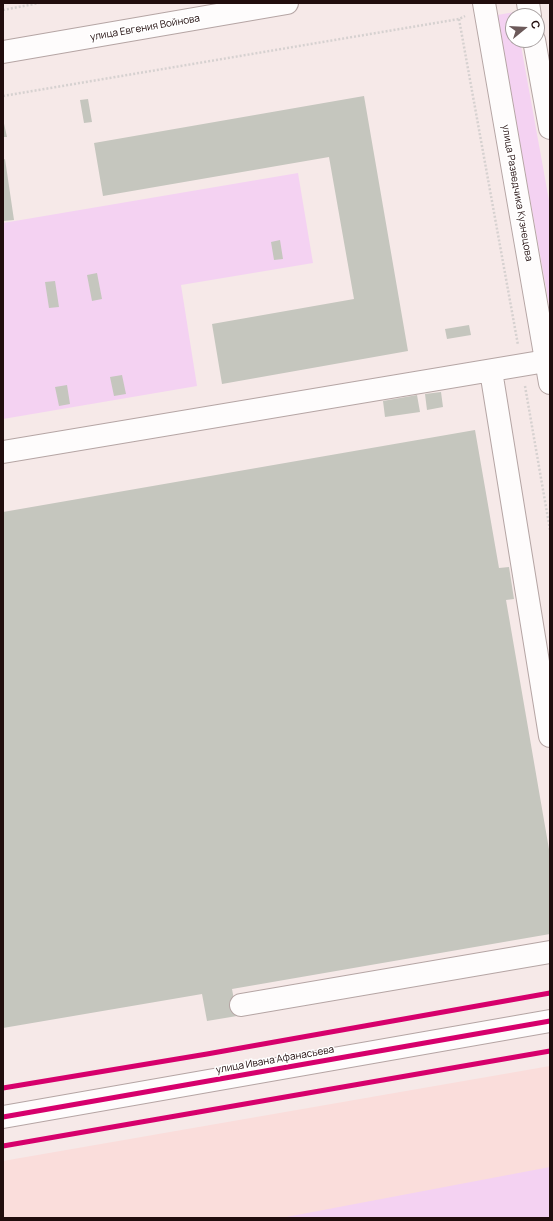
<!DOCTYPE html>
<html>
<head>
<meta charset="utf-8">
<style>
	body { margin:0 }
	#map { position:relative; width:553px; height:1221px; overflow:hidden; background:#f6e9e8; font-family:Manrope,sans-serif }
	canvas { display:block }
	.frame { position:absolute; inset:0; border:4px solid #210d0d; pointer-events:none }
	.north { position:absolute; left:505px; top:8px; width:40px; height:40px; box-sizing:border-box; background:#fff; border:1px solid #a69e9e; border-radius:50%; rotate:72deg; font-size:11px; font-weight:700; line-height:16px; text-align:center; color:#210d0d }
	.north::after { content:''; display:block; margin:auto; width:14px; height:18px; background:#6c5a5a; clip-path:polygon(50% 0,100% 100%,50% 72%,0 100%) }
</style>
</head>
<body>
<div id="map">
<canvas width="553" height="1221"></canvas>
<div class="frame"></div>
<div class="north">С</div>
</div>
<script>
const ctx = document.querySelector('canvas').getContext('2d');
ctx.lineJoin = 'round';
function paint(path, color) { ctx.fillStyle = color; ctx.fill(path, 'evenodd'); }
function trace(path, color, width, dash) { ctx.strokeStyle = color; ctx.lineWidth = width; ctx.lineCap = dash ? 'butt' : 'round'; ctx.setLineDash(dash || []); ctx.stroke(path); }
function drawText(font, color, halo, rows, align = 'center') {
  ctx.font = font + ' Manrope,sans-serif'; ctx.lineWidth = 3; ctx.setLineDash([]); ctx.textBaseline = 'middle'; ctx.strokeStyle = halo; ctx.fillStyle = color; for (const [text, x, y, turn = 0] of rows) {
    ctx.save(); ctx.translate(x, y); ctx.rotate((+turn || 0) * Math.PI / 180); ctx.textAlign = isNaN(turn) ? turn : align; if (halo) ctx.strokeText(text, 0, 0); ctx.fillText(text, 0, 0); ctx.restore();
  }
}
const built = new Path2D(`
	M550,1066v152h-547v-57z`);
const green = new Path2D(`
	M515,12l1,4h-3v24h7l30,166v104l-53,-295z
	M298,173l15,90 -132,22 16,101 -194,33v-196z
	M550,1167v51h-269z`);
const building = new Path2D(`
	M364,96l44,255 -186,33 -10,-60 142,-25 -25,-142 -226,39 -9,-53z
	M88,99l4,23 -8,1 -4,-23z
	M3,119l4,18h-4z
	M5,159l9,61 -11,1v-61z
	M280,240l3,19 -9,1 -3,-18z
	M97,273l5,26 -10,2 -5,-26z
	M55,281l4,26 -10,1 -4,-26z
	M469,325l2,10 -24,4 -2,-10z
	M122,375l4,19 -12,2 -4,-19z
	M67,385l3,19 -11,2 -4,-19z
	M441,392l2,15 -16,3 -2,-16z
	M417,395l3,17 -35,5 -2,-16z
	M475,430l24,138 10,-1 5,32 -8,1 44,255v79l-318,55 5,27 -30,5 -5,-27 -199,34v-516z`);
const path = new Path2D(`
	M3,10l36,-7
	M459,19l59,326
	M3,96l456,-77 6,-3
	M525,386l25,144`);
const minor = new Path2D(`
	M3,52l284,-49
	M491,371l59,365
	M3,452l543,-91
	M241,1005l309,-53
	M3,1117l547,-96`);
const major = new Path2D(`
	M484,3l66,380
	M528,3l2,13
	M534,40l16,88`);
const cycleway = new Path2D(`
	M3,1088l204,-34 343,-61
	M3,1117l547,-96
	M3,1146l547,-95`);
const streetNames = [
	["улица Евгения Войнова",145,28,-10],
	["улица Разведчика Кузнецова",517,193,80],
	["улица Ивана Афанасьева",275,1060,-10]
];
paint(built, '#fadddb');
paint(green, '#f4d2f2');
paint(building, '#c5c6be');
trace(minor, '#b5a5a4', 24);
trace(major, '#b5a5a4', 24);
trace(path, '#d6d1d0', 2.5, [2, 2]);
trace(minor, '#fefcfc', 22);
trace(major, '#fefcfc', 22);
trace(cycleway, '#d6006c', 5);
drawText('10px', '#210d0d', '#fff', streetNames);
</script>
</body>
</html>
